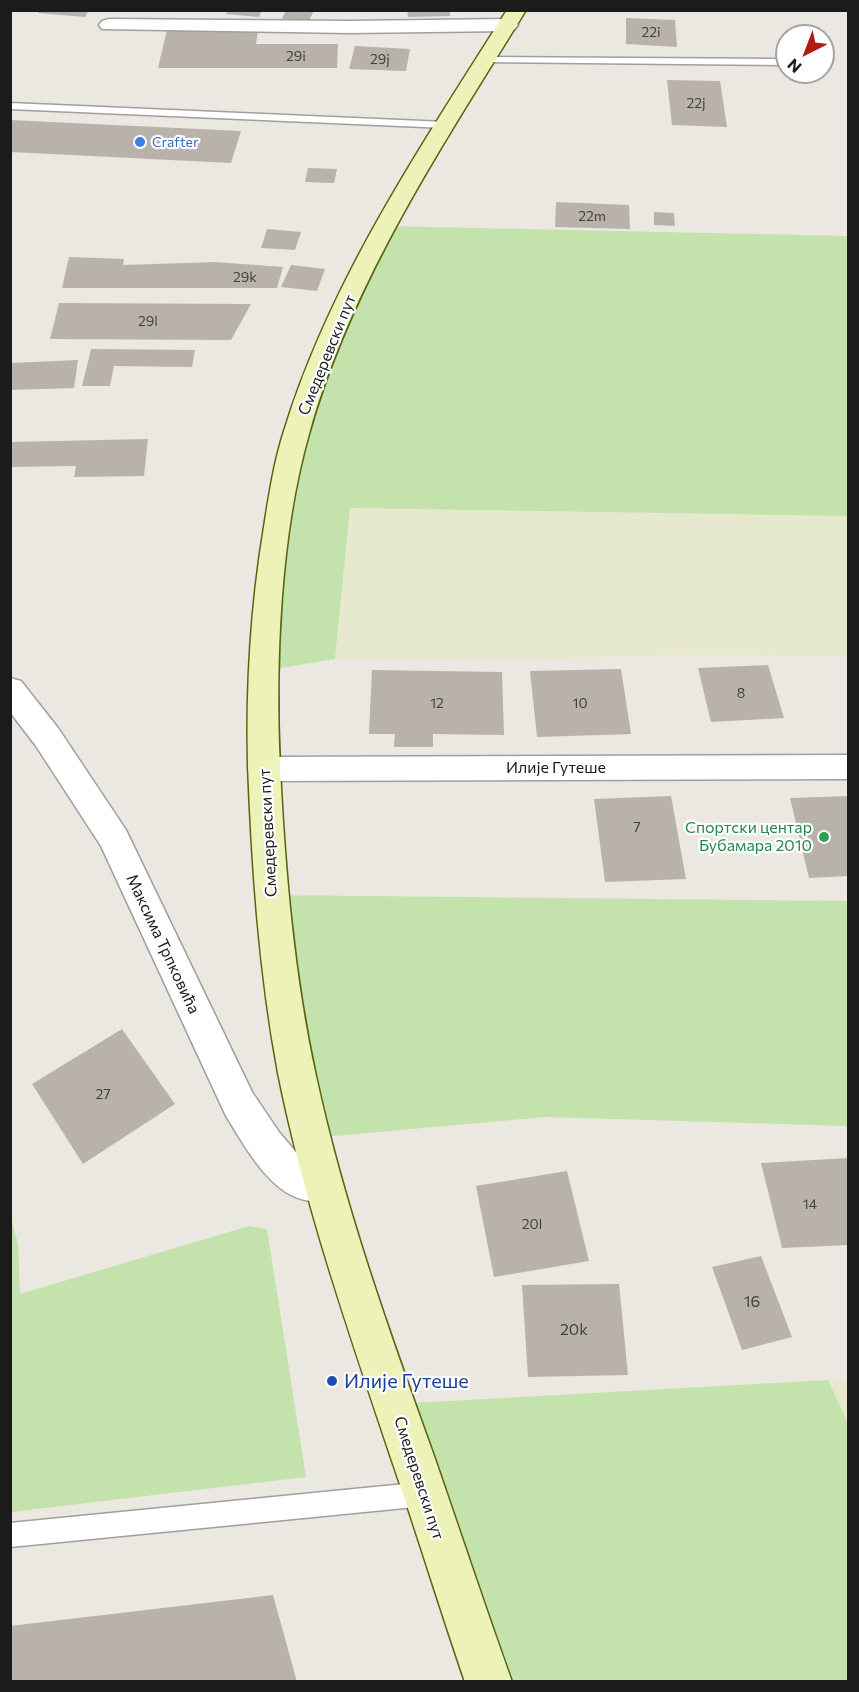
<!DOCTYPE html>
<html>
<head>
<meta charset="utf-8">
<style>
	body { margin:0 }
	#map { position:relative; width:859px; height:1692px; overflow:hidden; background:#ebe8e1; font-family:Commissioner,sans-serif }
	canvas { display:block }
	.frame { position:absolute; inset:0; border:12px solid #1b1b1b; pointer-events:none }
	.north { position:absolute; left:775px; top:24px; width:60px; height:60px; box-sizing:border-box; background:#fff; border:2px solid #a4a4a4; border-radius:50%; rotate:222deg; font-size:16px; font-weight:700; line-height:24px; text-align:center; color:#1b1b1b }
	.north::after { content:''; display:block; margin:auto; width:21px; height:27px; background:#b31a13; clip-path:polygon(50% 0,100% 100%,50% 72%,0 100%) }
</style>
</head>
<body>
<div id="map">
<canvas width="859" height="1692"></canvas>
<div class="frame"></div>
<div class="north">N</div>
</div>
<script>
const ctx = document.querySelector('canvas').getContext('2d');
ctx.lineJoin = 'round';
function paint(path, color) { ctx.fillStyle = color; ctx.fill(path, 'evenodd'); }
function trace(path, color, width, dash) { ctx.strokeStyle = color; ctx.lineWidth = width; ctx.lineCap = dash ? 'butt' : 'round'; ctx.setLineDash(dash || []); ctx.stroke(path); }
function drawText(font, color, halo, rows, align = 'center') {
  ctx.font = font + ' Commissioner,sans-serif'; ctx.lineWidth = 4.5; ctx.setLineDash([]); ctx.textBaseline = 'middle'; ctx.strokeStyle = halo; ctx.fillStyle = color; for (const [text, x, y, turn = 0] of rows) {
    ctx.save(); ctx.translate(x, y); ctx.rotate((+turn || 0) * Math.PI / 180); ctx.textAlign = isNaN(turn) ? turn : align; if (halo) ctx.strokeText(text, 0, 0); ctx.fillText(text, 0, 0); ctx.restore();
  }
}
const farmland = new Path2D(`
	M350,508l498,8v140l-178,-1 -133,5 -202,-1z
	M848,1379v44l-20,-43z`);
const grass = new Path2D(`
	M386,226l462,10v280l-498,-8 -15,151 -71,12 46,-280z
	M270,895l578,6v225l-302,-9 -235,21z
	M11,1217l7,27 2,50 229,-68 18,3 39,248 -295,35z
	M828,1380l20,43v258h-359l-95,-277z`);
const building = new Path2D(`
	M40,10h49l-4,7 -47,-4z
	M228,10h34l-3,7 -33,-3z
	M286,10h28l-5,11 -27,-2z
	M407,10h43v6l-42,1z
	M626,18l49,2 2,27 -51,-3z
	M167,30h91l-2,14h82l-1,24h-179z
	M355,46l55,3 -4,22 -57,-2z
	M667,80l53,1 7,46 -55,-2z
	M10,120l41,2 190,9 -10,32 -221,-11z
	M308,168l29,1 -3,14 -29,-1z
	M556,202l73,3 1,24 -75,-2z
	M654,212l20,1 1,13 -21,-1z
	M267,229l34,3 -6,18 -34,-2z
	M69,257l55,2 -1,6 92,-3 68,5 -6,21h-215z
	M291,265l34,4 -8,22 -36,-4z
	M59,303l192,1 -20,36 -181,-1z
	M91,349l104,1 -3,17 -78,-1 -4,20h-28z
	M78,360l-4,28 -64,2v-27z
	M148,439l-4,37 -70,1 2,-11 -66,1v-25z
	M768,665l16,53 -73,4 -13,-54z
	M621,669l10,65 -94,3 -7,-66z
	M372,670l130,2 2,63 -71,-1v13h-39l1,-13h-26z
	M671,796l15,83 -81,3 -11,-83z
	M848,796v80l-39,2 -19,-80z
	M122,1029l53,75 -92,60 -51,-80z
	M848,1158v87l-66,3 -21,-85z
	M567,1171l22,90 -95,16 -18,-91z
	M761,1256l31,81 -50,13 -30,-83z
	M619,1284l9,91 -100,2 -6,-92z
	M273,1595l24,87h-287v-56z`);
const lane = new Path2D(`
	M486,57l295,2 5,3 -5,3 -299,-3 -1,-2z
	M10,103l436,19 6,3 -6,3 -436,-19z
	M425,1482l8,4 4,8 -4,8 -8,4 -415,41v-24z`);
const street = new Path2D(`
	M109,19l241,2 158,-2 7,2 3,4 -3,4 -7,2 -158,2 -248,-4 -3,-4 3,-4z
	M10,678l11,3 37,47 68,102 126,262 27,40 22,26 12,8h9l14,5 5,13 -5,13c-54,21 -86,-43 -110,-81l-125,-270 -65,-100 -26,-34z
	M848,755v24l-584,2 -11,-3 -5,-9 5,-9 11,-3z`);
const secondary = new Path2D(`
	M507,10h19c-83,135 -174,270 -217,424 -29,101 -34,230 -29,334 5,103 14,207 36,308 28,130 73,255 118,380 26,75 51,151 78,226h-47c-26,-76 -49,-152 -75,-227 -42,-126 -86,-252 -112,-382 -19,-102 -26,-205 -30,-308 -2,-80 3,-160 16,-238 5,-32 10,-65 20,-96 47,-153 138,-286 223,-421z`);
const markers = [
	[140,142,6,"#3f7fe0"],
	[824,837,6,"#2e9e5b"],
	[332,1381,6,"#1a4fb4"]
];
const numberNames = [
	["22i",651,32],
	["29i",296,56],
	["29j",380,59],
	["22j",696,103],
	["22m",592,216],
	["29k",245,277],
	["29l",148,321],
	["8",741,693],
	["12",437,703],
	["10",580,703],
	["7",637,827],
	["27",103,1094],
	["14",810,1204],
	["20l",532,1224]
];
const farShopnames = [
	["Crafter",152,142]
];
const streetNames = [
	["Смедеревски пут",327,355,-68],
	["Илије Гутеше",556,768],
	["Смедеревски пут",268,833,-93],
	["Максима Трпковића",163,944,65],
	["Смедеревски пут",419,1478,72]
];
const leisureNames = [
	["Спортски центар",812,828],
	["Бубамара 2010",812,846]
];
const nearNumbernames = [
	["16",752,1302],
	["20k",574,1330]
];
const nearTransitnames = [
	["Илије Гутеше",344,1381]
];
paint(farmland, '#e6e9ce');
paint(grass, '#c4e2ab');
paint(building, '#b8b2ab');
trace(lane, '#9f9f9f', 3);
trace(street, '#9f9f9f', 3);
trace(secondary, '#58650f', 3);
paint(lane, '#fff');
paint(street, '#fff');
paint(secondary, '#edf2b9');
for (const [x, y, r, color] of markers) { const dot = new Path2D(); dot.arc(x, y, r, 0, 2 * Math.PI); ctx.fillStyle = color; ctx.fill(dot); trace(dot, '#fff', 2); }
drawText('14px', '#42413f', null, numberNames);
drawText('14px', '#366cbe', '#fff', farShopnames, 'left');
drawText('16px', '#1b1b1b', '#fff', streetNames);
drawText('16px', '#27864d', '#fff', leisureNames, 'right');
drawText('16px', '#42413f', null, nearNumbernames);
drawText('20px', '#164399', '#fff', nearTransitnames, 'left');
</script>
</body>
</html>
